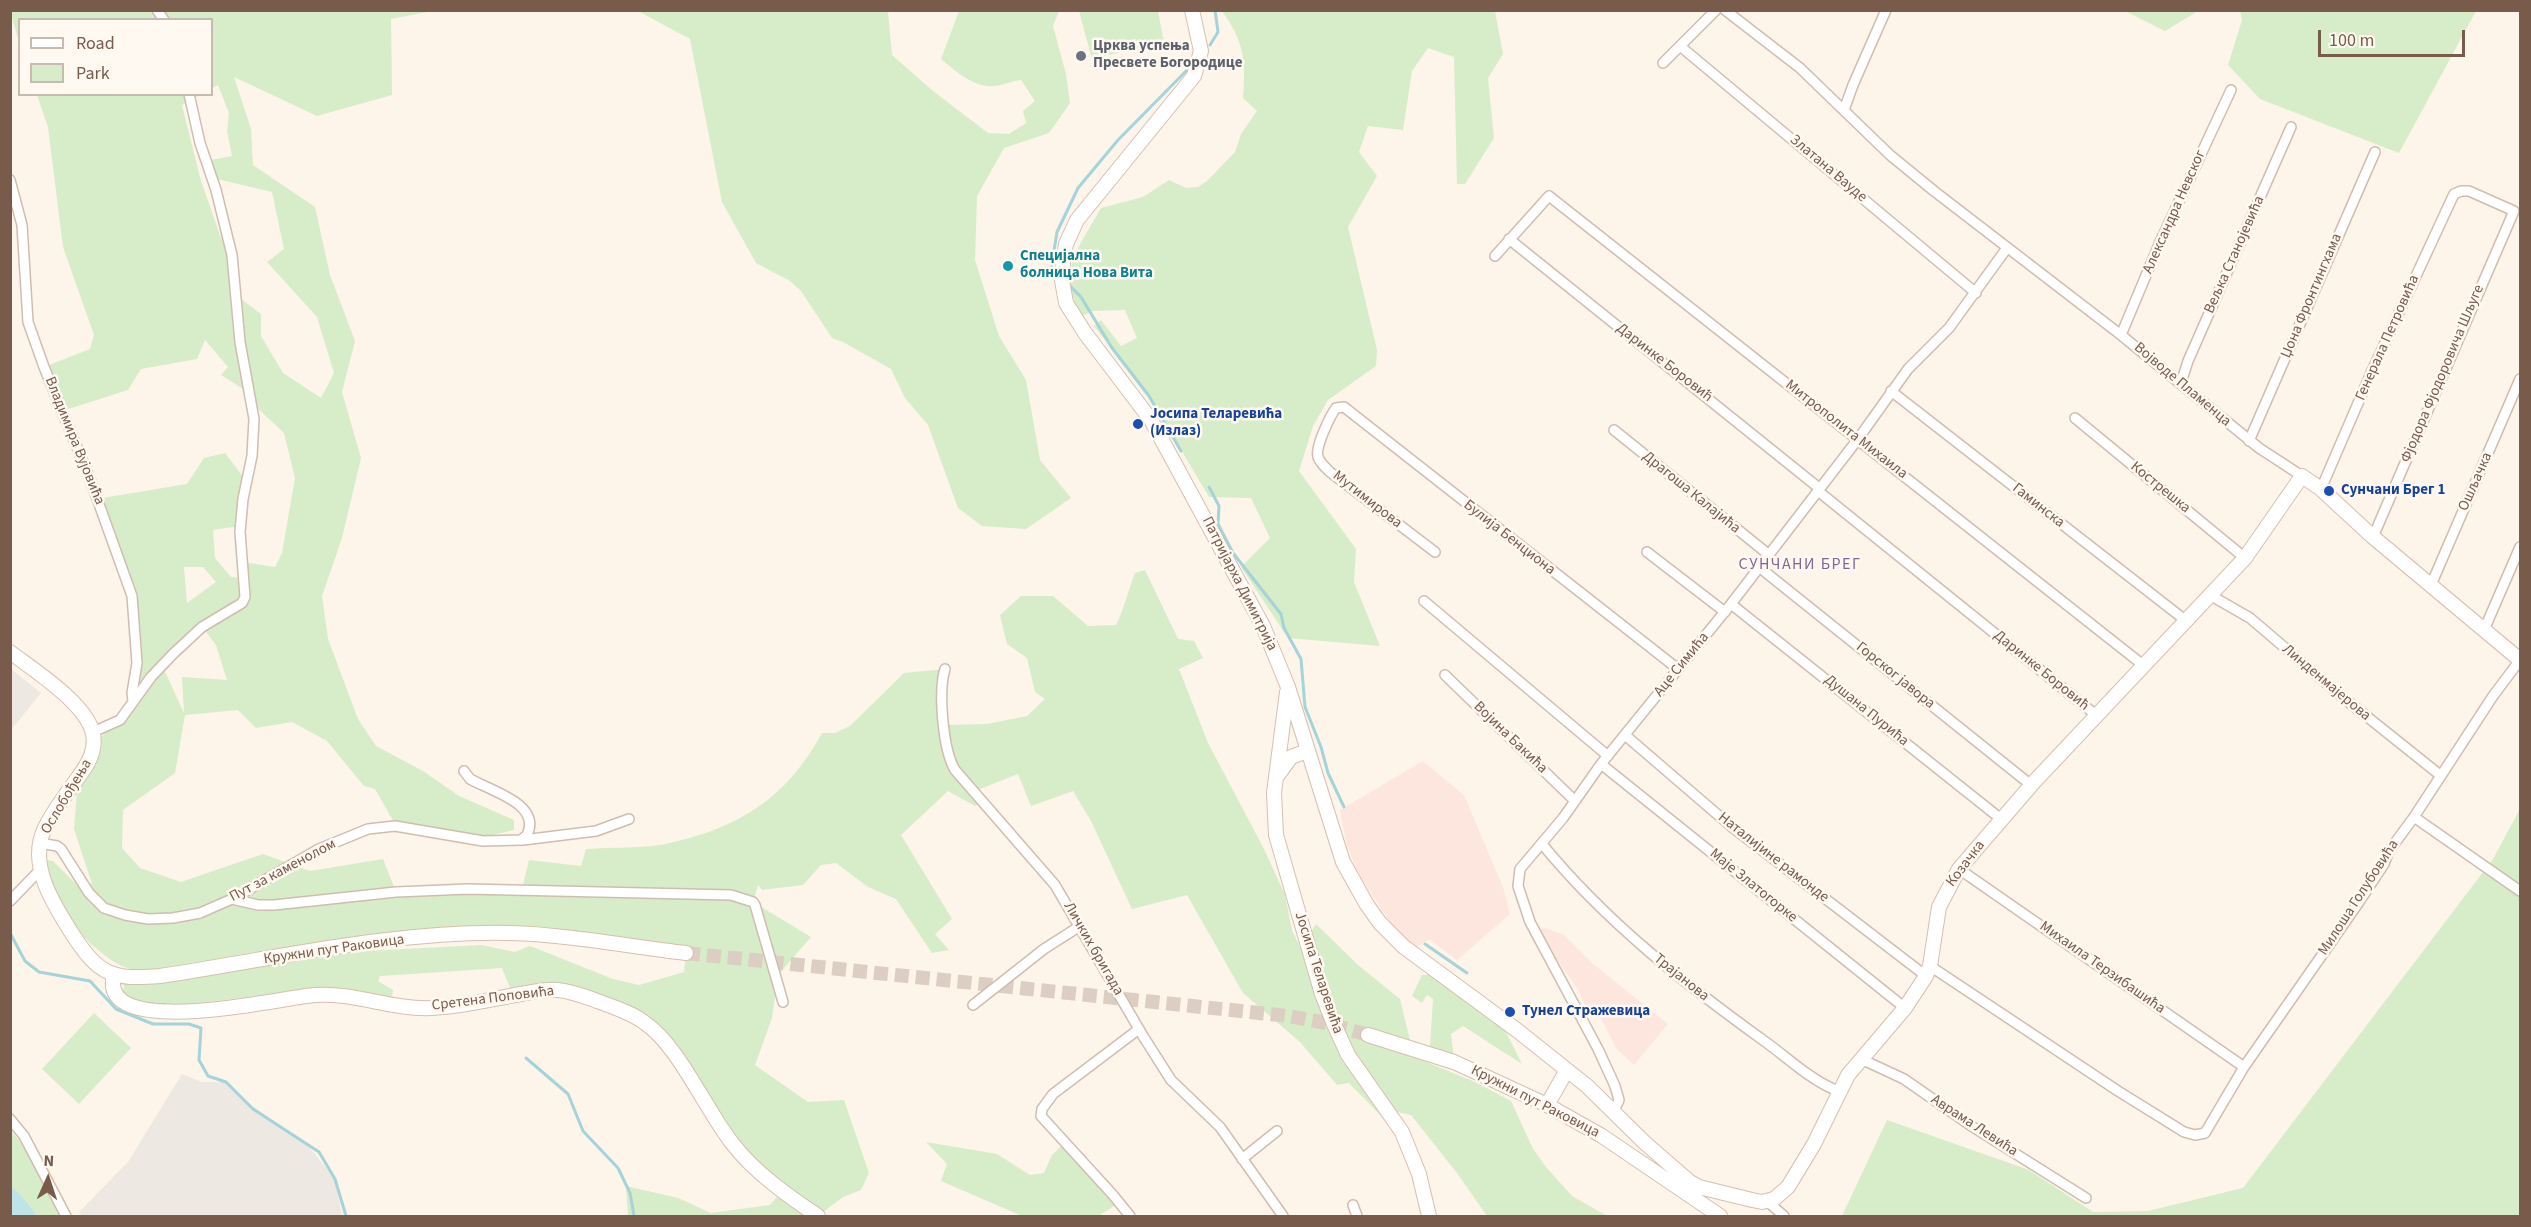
<!DOCTYPE html>
<html>
<head>
<meta charset="utf-8">
<style>
	body { margin:0 }
	#map { position:relative; width:2531px; height:1227px; overflow:hidden; background:#fdf5ea; font-family:"Source Sans 3",sans-serif }
	canvas { display:block }
	.frame { position:absolute; inset:0; border:12px solid #795b4c; pointer-events:none }
	.legend { position:absolute; left:18px; top:18px; width:195px; height:78px; box-sizing:border-box; background:#fff9f1; border:2px solid #c9baaf; margin:0; padding:8px 10px; list-style:none; font-size:18px; color:#795b4c }
	.legend li { display:flex; align-items:center; gap:12px; height:30px }
	.legend b { width:30px; border:2px solid #c9baaf }
	.north { position:absolute; left:18px; top:1149px; width:60px; height:60px; -webkit-text-stroke:4px #fff9f1; paint-order:stroke; rotate:3deg; font-size:16px; font-weight:700; line-height:24px; text-align:center; color:#795b4c }
	.north::after { content:''; display:block; margin:auto; width:21px; height:27px; background:#795b4c; clip-path:polygon(50% 0,100% 100%,50% 72%,0 100%) }
	.scale { position:absolute; left:2318px; top:30px; width:147px; height:27px; box-sizing:border-box; border:3px solid #795b4c; border-top:0; padding-left:8px; font-size:18px; line-height:21px; white-space:nowrap; color:#795b4c; -webkit-text-stroke:4px #fff9f1; paint-order:stroke }
</style>
</head>
<body>
<div id="map">
<canvas width="2531" height="1227"></canvas>
<div class="frame"></div>
<ul class="legend">
<li><b style="height:8px;background:#fff"></b>Road</li>
<li><b style="height:16px;background:#d7ecc8"></b>Park</li>
</ul>
<div class="north">N</div>
<div class="scale">100 m</div>
</div>
<script>
const ctx = document.querySelector('canvas').getContext('2d');
ctx.lineJoin = 'round';
function paint(path, color) { ctx.fillStyle = color; ctx.fill(path, 'evenodd'); }
function trace(path, color, width, dash) { ctx.strokeStyle = color; ctx.lineWidth = width; ctx.lineCap = dash ? 'butt' : 'round'; ctx.setLineDash(dash || []); ctx.stroke(path); }
function drawText(font, color, halo, rows, align = 'center') {
  ctx.font = font + ' "Source Sans 3",sans-serif'; ctx.lineWidth = 5; ctx.setLineDash([]); ctx.textBaseline = 'middle'; ctx.strokeStyle = halo; ctx.fillStyle = color; for (const [text, x, y, turn = 0] of rows) {
    ctx.save(); ctx.translate(x, y); ctx.rotate((+turn || 0) * Math.PI / 180); ctx.textAlign = isNaN(turn) ? turn : align; if (halo) ctx.strokeText(text, 0, 0); ctx.fillText(text, 0, 0); ctx.restore();
  }
}
const commercial = new Path2D(`
	M1423,761l41,34 39,92 7,27 -53,46 -28,-21 -15,10 -17,-17 -40,-60 -11,-30 -6,-32z
	M1546,928l18,7 28,28 76,61 -34,41 -18,-17 -22,-43 -7,6 -8,-20 -42,-61z`);
const industrial = new Path2D(`
	M11,669l30,24 -30,37z
	M182,1074l20,8h24l19,19 61,42 29,36 7,37h-260l-3,-4 49,-50z`);
const green = new Path2D(`
	M880,10l8,2 4,43 41,36 55,42 21,1 17,-11 -3,-12 12,-10 -14,-21c-11,1 -24,8 -34,6 -17,-2 -33,-16 -46,-27l18,-48h100l-6,15 13,48 4,29 -21,30 -45,15 -27,48 -2,64 24,76 27,44 14,80 31,38 -45,31 -44,-3 -24,-18 -30,-83 -23,-27 -14,-29 -48,-27 -11,-4 -31,-47 -11,-10 -34,-18 -34,-61 -32,-163 -52,-28z
	M10,11h423l-42,8 1,76 -75,21 -83,-39 17,52 2,36 62,42 15,68 25,66 -13,51 19,66 -19,80 -20,58 6,43 30,80 18,27 47,25 36,25 55,24v10l-30,7 -55,-10 -34,-3 -20,-35 -11,-3 -37,-45 -35,-19 -36,6 -18,-18 -53,5 -10,58 -52,37 -1,38 18,20 41,14 82,-28 47,17 73,-12 13,33 126,-3 7,-29 52,6 5,-17c27,-2 57,0 84,-6 71,-16 117,-46 152,-110h13l15,-7 54,-53 41,-4 -1,56 43,-1 40,-8 18,-17 -10,-7 -8,-34 -20,-14 -7,-29 21,-19h32l35,30 28,-1c9,-17 12,-35 19,-52l10,-3 33,69 16,2 9,17 -24,11 29,74 56,106 21,46 7,35 9,19 15,-25 42,41 42,34 14,58 61,25 36,19 22,48 13,18 26,29 35,20h-120l-30,-43 -46,-58 -14,-3 -13,7 -35,-36 -12,2 -37,-43 -57,-49 -56,-98 -55,14 -41,-88 -18,-30 -42,15 -13,-32 -43,17 9,10 -9,5 -27,-15 -47,44 51,84 -17,15 14,16 -17,3 -36,-54 -28,-12 -32,-24 -15,2 -18,20 -41,5 -4,-5 -5,17 58,35 -33,38 -6,43 -17,47 53,37 36,-2 25,73 -8,17 -18,7 -25,19h-190l-2,-30 52,12 33,15 59,-8 13,-15 -18,-14 -119,-153 -77,-32 -43,2 -16,-5 -8,-20 -122,8 -2,5 15,9 -1,7 -45,-7 -34,-1 -154,19 -21,-5 -15,-8 1,-11 29,-1 213,-32 115,-6 34,7 15,-6 83,33 26,6 45,-13 2,-19 -204,-20 -322,43c-14,-4 -32,-6 -44,-13 -35,-22 -65,-60 -70,-101l2,-2 5,1 21,21 18,2 -18,-55 4,-51 16,-33 39,-44 -1,-105 -35,-97 90,-15 17,-26 21,-5 22,29 -7,44 -27,4 2,28 16,19 12,1v-16l32,5 7,-14 13,-75 -11,-45 -31,-29 -2,-10 -30,-19 7,-8 -23,-27 -8,19 -56,10 -13,21 -66,21 -18,-44 46,-18 4,-14 -31,-88 -15,-120 -11,-32h163l-18,10 19,76 26,74 8,73 1,-33 25,19v22l22,37 38,25 13,-25 -17,-56 -50,-55 17,-13 -12,-57 -60,-14 -7,-17 27,-5 -5,-25 2,-18 -11,-28 -6,3v-68h-192l-1,22zM184,567h19l13,15 -29,21zM203,628l13,17 11,35 -45,-3 2,36 -22,-48z
	M1079,11h79l6,32 -26,4 -2,-8 -16,4 2,9 -17,4 3,12 -13,2z
	M1222,11h273l8,43 -15,24 6,60 -29,46h-8l-3,-127 -26,-9 -16,23 -9,59 -35,-4 -9,26 18,24 -29,51 29,123 -1,16 -48,34 -15,26 -14,45 57,78 -2,33 26,64 -92,-8 -47,-71 29,-29 -19,-40 -42,-1 -60,-101 -55,-70 7,-6 20,26 16,-8 -12,-28 -32,1 -11,5c-27,-45 -3,-68 19,-108l42,-11 26,-17 17,8 12,-1 9,-6 28,-29 6,-18 16,-23 -14,-13c3,-37 1,-57 -21,-87z
	M2125,11h73l-33,20z
	M2240,11v-1l236,1 -77,142 -139,-54 -32,-34 14,-45z
	M2520,809v407h-678l45,-96 142,50 64,42 55,-1 95,-23 250,-329z
	M1422,975h9l71,49 20,40 -59,-38 -12,8 3,24 -24,-11 3,-48 -6,-4 -5,8 -10,-7z
	M94,1013l37,35 -52,56 -37,-35z
	M10,1130l29,34 27,52h-55z
	M926,1142l71,12 33,21 14,-2 8,-18 12,-12 55,60 -21,13h-76l-81,-35 6,-17z`);
const stream = new Path2D(`
	M1210,45l8,-13 -3,-22
	M1051,269l6,-37 21,-44 40,-48 73,-74
	M1068,284l13,13 31,51 37,48 32,55
	M1209,487l10,19 -1,18 15,29 48,61 3,14 17,31 4,48 16,40 7,26 16,34
	M10,933l15,28 14,11 51,9 26,28 37,15h36l12,4 -2,32 9,16 18,6 27,27 66,43 16,27 11,37
	M1425,944l42,29
	M526,1058l42,36 15,37 35,37 12,25 4,23`);
const river = new Path2D(`
	M10,1197l16,19`);
const secondaryTunnel = new Path2D(`
	M686,953l602,63 38,7 42,12`);
const street = new Path2D(`
	M157,10l7,10
	M1725,10l75,58 90,87 44,36 187,144 138,113 43,28
	M1680,46l296,247
	M1663,63l53,-53
	M1844,110l9,-25 33,-75
	M10,180l12,45 6,97 16,45 46,112 42,117 5,67 -5,30 1,8
	M1509,239l310,249
	M1495,256l54,-60 594,469
	M2121,335l39,-93 71,-152
	M2181,383l7,-22 103,-234
	M1891,391l294,229
	M2075,418l170,140
	M1614,430l154,124
	M2249,441l126,-289
	M2321,489l50,-116 83,-179 7,-3h8l45,20 -141,326
	M1818,491l278,224
	M1435,552l-105,-80c-4,-4 -10,-9 -12,-15 -3,-10 12,-41 18,-49l8,-1 334,262
	M1647,552l78,60
	M1759,567l272,218
	M2431,585l89,-206
	M2210,595l40,23 95,81 95,76
	M1424,601l184,155
	M1731,604l270,215
	M2484,630l36,-83
	M945,669c-7,23 -2,81 10,101l100,115 88,151 28,44 49,47 63,89
	M1445,675l130,126
	M93,732l27,-12 31,-43 22,-23 29,-27 40,-24 3,-6 -5,-65 3,-33 9,-43 2,-37 -14,-77 -8,-87 -16,-65 -16,-47 -11,-49
	M1625,735l107,92 194,149
	M1601,764l304,244
	M2414,817l106,74
	M523,840l73,-9 33,-12
	M40,843l17,3 4,3 28,44 15,15 21,7 23,4 25,-1 27,-5 32,-14 87,-50 49,-20 27,-3 88,15 38,-1 6,-5c15,-31 -36,-44 -57,-56l-6,-8
	M1542,844c64,78 143,140 225,199 22,16 45,38 71,48
	M1959,869l285,198
	M232,899l26,6h16l122,-13 72,-3 263,6 22,7 2,3 28,97
	M10,901l30,-31
	M1930,966l188,125 66,41 11,3 10,-2 39,-66 115,-165 25,-38 5,-13 25,-34 79,-121 27,-36
	M973,1005l71,-56 36,-23
	M1861,1059l43,20 69,48 113,71
	M1613,1113l6,-13 -4,-14 -17,-37 -68,-127 -12,-36 2,-17 43,-51 38,-54 130,-160 127,-165 50,-70 41,-41 58,-80
	M10,1119l14,17 42,80
	M1242,1159l35,-28
	M1767,1201l17,15
	M1353,1205l4,11
	M1130,1216l-17,-21 -72,-79 1,-7 11,-15 86,-65`);
const secondary = new Path2D(`
	M1192,10l9,41 -7,25 -117,144 -11,24 -3,18 -1,18 4,23 19,30 66,87 112,206 25,61 55,175 24,43 13,18 24,24 114,84 69,55 58,57 45,39 9,5 53,13 10,2 12,-3 14,-12 26,-43 34,-69 57,-67 21,-32 4,-10 9,-59 20,-38 75,-87 211,-224 57,-82 19,13 52,48 147,123
	M10,652c25,19 77,52 83,82 3,15 -3,27 -11,38 -13,19 -29,38 -38,58 -16,36 10,75 29,105 26,40 39,45 87,41 106,-16 214,-41 322,-43 68,-2 136,12 204,20
	M1287,692l-13,101 2,42 46,159 11,28 15,33 54,77 17,42 10,42
	M1278,775l13,-18 16,-6
	M114,975c-17,67 169,22 201,20 39,-3 77,15 117,13 29,-1 60,-9 89,-14 12,-2 24,-5 36,-4 15,1 29,7 43,12 16,6 32,11 45,21 33,22 61,87 87,120 22,29 56,53 86,73
	M1368,1035l86,27 93,43 55,31 118,80
	M1547,1105l20,-35`);
const markers = [
	[1081,56,6,"#6b7280"],
	[1008,266,6,"#0f9aa8"],
	[1138,424,6,"#1a4fb4"],
	[2329,491,6,"#1a4fb4"],
	[1510,1012,6,"#1a4fb4"]
];
const worshipNames = [
	["Црква успења",1093,47],
	["Пресвете Богородице",1093,64]
];
const streetNames = [
	["Златана Вауде",1828,169,40],
	["Александра Невског",2175,212,-66],
	["Вељка Станојевића",2235,255,-66],
	["Џона Фронтингхама",2312,296,-67],
	["Генерала Петровића",2388,338,-66],
	["Даринке Боровић",1664,363,38],
	["Фјодора Фјодоровича Шљуге",2443,374,-67],
	["Војводе Пламенца",2182,385,40],
	["Митрополита Михаила",1846,430,38],
	["Владимира Вујовића",74,441,68],
	["Ошљачка",2476,482,-66],
	["Кострешка",2160,488,39],
	["Драгоша Калајића",1691,493,39],
	["Мутимирова",1367,500,38],
	["Гаминска",2038,506,38],
	["Булија Бенциона",1509,538,38],
	["Патријарха Димитрија",1239,584,63],
	["Аце Симића",1682,665,-51],
	["Даринке Боровић",2041,671,39],
	["Горског јавора",1895,676,39],
	["Линденмајерова",2326,683,40],
	["Душана Пурића",1866,711,39],
	["Војина Бакића",1510,738,44],
	["Ослобођења",67,797,-59],
	["Наталијине рамонде",1773,858,38],
	["Козачка",1966,864,-53],
	["Пут за каменолом",283,871,-28],
	["Маје Златогорке",1753,886,39],
	["Милоша Голубовића",2359,898,-57],
	["Личких бригада",1093,949,60],
	["Кружни пут Раковица",334,950,-8],
	["Михаила Терзибашића",2102,968,35],
	["Јосипа Теларевића",1318,973,72],
	["Трајанова",1681,978,39],
	["Сретена Поповића",493,999,-7],
	["Кружни пут Раковица",1535,1102,27],
	["Аврама Левића",1974,1126,33]
];
const cultureNames = [
	["Специјална",1020,257],
	["болница Нова Вита",1020,274]
];
const transitNames = [
	["Јосипа Теларевића",1150,415],
	["(Излаз)",1150,432],
	["Сунчани Брег 1",2341,491],
	["Тунел Стражевица",1522,1012]
];
const neighbourhoodNames = [
	["СУНЧАНИ БРЕГ",1800,565]
];
paint(commercial, '#fde6de');
paint(industrial, '#eee8e3');
paint(green, '#d7ecc8');
trace(stream, '#a4d3d9', 3);
trace(river, '#bee3e8', 18);
trace(secondaryTunnel, '#dccec2', 14, [14, 7]);
trace(street, '#d0bdaf', 12);
trace(secondary, '#d6bfaf', 16);
trace(street, '#fff', 9);
trace(secondary, '#fff', 14);
for (const [x, y, r, color] of markers) { const dot = new Path2D(); dot.arc(x, y, r, 0, 2 * Math.PI); ctx.fillStyle = color; ctx.fill(dot); trace(dot, '#fff9f1', 2); }
drawText('bold 15px', '#5b616d', '#fff9f1', worshipNames, 'left');
drawText('15px', '#795b4c', '#fff9f1', streetNames);
drawText('bold 15px', '#0d838f', '#fff9f1', cultureNames, 'left');
drawText('bold 15px', '#164399', '#fff9f1', transitNames, 'left');
ctx.letterSpacing = '1.5px';
drawText('16px', '#836594', '#fff9f1', neighbourhoodNames);
ctx.letterSpacing = '0px';
</script>
</body>
</html>
